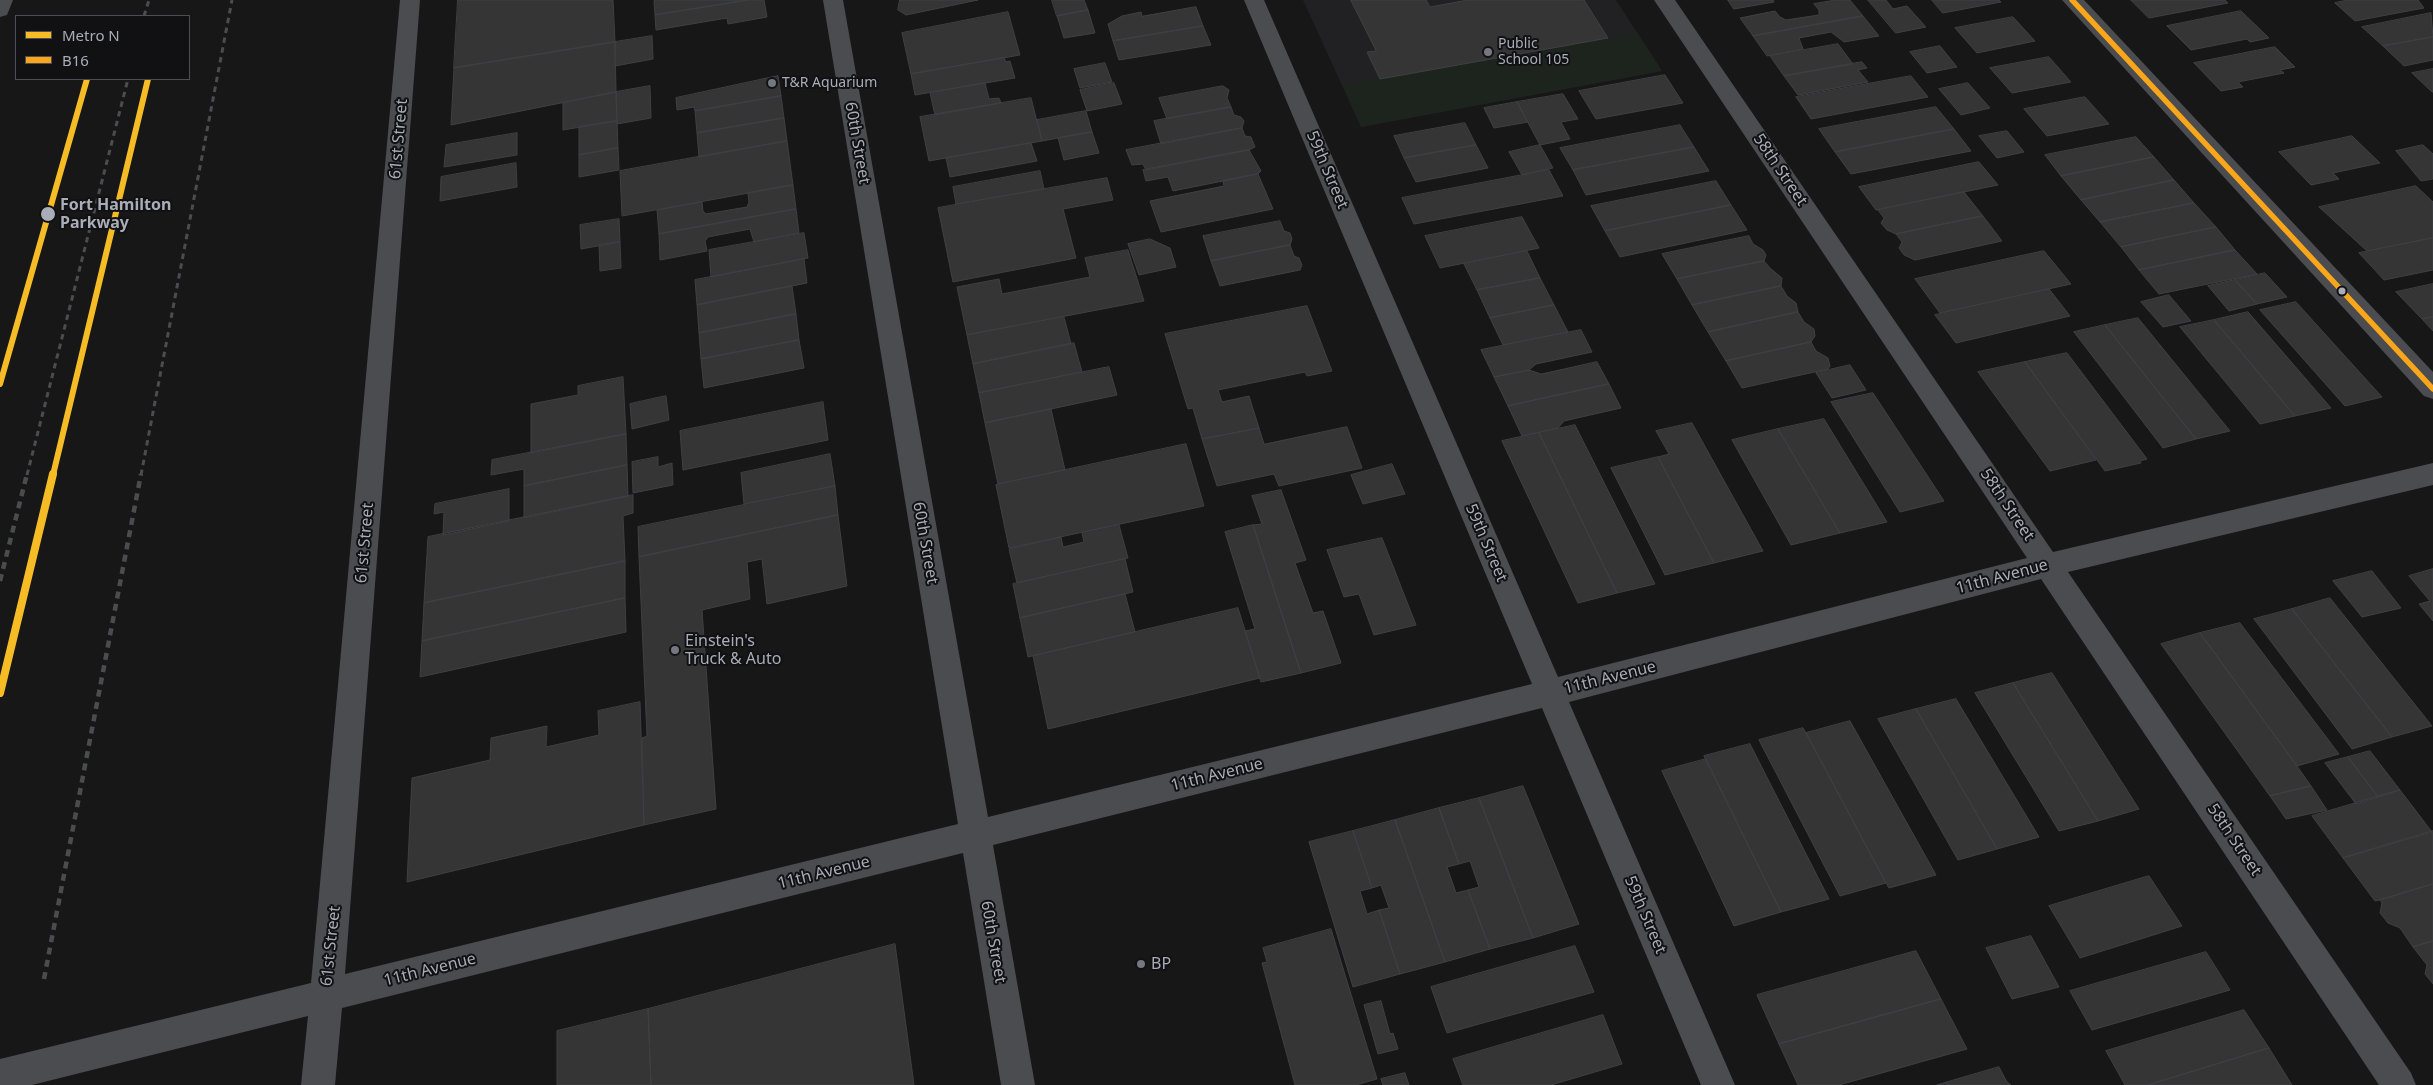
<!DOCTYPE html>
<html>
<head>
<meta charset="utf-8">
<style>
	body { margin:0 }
	#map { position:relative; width:2433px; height:1085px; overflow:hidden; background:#171717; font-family:"Noto Sans",sans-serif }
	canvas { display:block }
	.legend { position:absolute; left:15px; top:15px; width:175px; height:65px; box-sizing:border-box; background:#111113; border:1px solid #4d4f55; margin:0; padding:6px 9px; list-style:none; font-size:15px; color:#a8adb8 }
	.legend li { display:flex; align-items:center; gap:10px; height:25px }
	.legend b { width:25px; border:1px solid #4d4f55 }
</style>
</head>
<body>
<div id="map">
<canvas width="2433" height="1085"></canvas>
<ul class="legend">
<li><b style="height:6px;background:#f6bc26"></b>Metro N</li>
<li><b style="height:6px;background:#faa61a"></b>B16</li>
</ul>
</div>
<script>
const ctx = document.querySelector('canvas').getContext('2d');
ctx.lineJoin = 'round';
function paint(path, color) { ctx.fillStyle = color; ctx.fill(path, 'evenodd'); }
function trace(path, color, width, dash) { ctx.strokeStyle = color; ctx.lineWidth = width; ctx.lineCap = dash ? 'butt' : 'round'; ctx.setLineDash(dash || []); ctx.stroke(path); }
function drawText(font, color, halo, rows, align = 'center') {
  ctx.font = font + ' "Noto Sans",sans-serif'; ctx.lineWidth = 4; ctx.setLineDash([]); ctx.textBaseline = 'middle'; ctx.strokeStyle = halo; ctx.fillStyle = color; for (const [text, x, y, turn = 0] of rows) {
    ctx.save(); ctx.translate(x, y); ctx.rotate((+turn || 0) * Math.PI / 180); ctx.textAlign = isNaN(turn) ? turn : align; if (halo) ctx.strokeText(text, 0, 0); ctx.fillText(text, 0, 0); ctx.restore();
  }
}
const built = new Path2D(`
	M1303,0h313l46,71 -301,56z`);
const green = new Path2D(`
	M1637,32l25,39 -301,56 -18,-42z`);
const building = new Path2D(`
	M458,0h155l2,42 -161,26z
	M658,0h90l-93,15 -1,-14z
	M748,0h16l3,17 -39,7 -1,-6 -71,12 -1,-15z
	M900,0h78l-72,15 -8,-5z
	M1052,0h32l4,10 -31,6z
	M1351,0h75l4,7 38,-7h116l24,38 -228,41 -13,-27 9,-1z
	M1728,0h45l1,2 -40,7z
	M1836,0h14l13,16 -110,20 -13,-18 35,-7 5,6 6,3 33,-5v-5l-5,-6z
	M1868,0h18l7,9 14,-3 19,21 -30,6z
	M1932,0h67l2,2 -58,11z
	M2131,0h94l3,3 -79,15z
	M2348,0h70l6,8 -69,13 -20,-18z
	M1196,7l7,19 -90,15 -5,-17 14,-8 19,-4 1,4z
	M1088,10l7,23 -31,5 -7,-22z
	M2241,11l28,27 -19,4 -3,-3 -56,11 -24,-24z
	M1008,12l12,43 -109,19 -9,-41z
	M2431,13l2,24 -50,9 -21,-19z
	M1863,16l16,20 -35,6 -13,-10 -32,6 4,11 -36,7 -14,-20z
	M2013,17l22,24 -58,12 -22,-25z
	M1203,26l8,19 -92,15 -6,-19z
	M652,36l1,23 -38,7v-24z
	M2433,37v23l-29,6 -21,-20z
	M615,42l1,50 -165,33 3,-57z
	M1838,44l15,20 -69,12 -14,-20z
	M1940,46l17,21 -30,6 -17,-21z
	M2275,47l20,20 -15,3 4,3 -46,9 5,5 -22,4 -27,-28z
	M2049,57l22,25 -59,11 -22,-25z
	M1004,58l2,4 4,-1 5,17 -100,17 -4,-21z
	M1862,62l5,6 -9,2 10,12 -70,13 -14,-19z
	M1105,63l7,19 -32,6 -6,-19z
	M2433,69v23h-1l-20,-19z
	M1665,75l18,28 -87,16 -17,-28z
	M778,76l3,20 -86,15 -1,-4 -17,3 -1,-12z
	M1911,76l17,21 -117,22 -15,-22z
	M985,83l4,16 10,-1 2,5 -66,12 -5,-22z
	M1114,83l8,21 -35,7 -7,-21z
	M1968,83l22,25 -29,7 -22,-26z
	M650,86l1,32 -34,6 -1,-32z
	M1223,86l6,4 -2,8 4,9 -64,12 -8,-21z
	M616,92l1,29 -54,9v-27z
	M1563,94l15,25 -17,3 9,17 -30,6 -23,-43z
	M781,96l3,22 -87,15 -2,-22z
	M2085,97l24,27 -62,12 -23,-27z
	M1031,98l11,43 -113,20 -9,-44z
	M1517,102l11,20 -34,6 -10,-20z
	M1231,107l3,8 7,2 3,4 -2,7 -81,16 -7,-23z
	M1936,107l18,22 -119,23 -16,-23z
	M1086,111l6,21 -50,9 -5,-21z
	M784,118l3,23 -88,16 -2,-24z
	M617,121l1,27 -39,7v-28z
	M1465,123l11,22 -72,13 -10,-22z
	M1680,125l14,22 -121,23 -13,-22z
	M1242,128l3,8 6,1 4,10 -6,3 -103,20 -3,-6 -11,1 -6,-15z
	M1954,129l17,22 -120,23 -16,-22z
	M2007,131l17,21 -27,6 -18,-22z
	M1092,132l7,21 -35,7 -6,-22z
	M517,133v22l-73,12 2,-22z
	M2352,136l28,27 -47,10 6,6 -28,6 -32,-33z
	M2136,137l18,20 -93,19 -16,-21z
	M787,141l6,44 -171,31 -2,-45z
	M1031,143l6,18 -87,16 -4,-19z
	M1476,145l12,23 -72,14 -12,-24z
	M1540,145l13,23 -31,7 -13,-23z
	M2423,145l10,9v25l-12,2 -25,-30z
	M1694,147l15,24 -123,24 -13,-25z
	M618,148l1,22 -40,7v-22z
	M1249,150l12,21 -3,3 -85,17 -5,-14 -22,4 -3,-11z
	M2154,157l20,23 -93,20 -20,-24z
	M1979,162l19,23 -122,25 -17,-23z
	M516,163l1,24 -77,14 1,-24z
	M1549,170l14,26 -149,28 -12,-26z
	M1040,171l4,18 -88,15 -3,-17z
	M1258,174l15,35 -112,23 -11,-31 74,-15 -1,-5z
	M1107,178l6,22 -50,9 13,49 -123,24 -15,-74z
	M2174,180l20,23 -94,19 -19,-22z
	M1716,181l15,24 -126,26 -14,-25z
	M793,185l3,24 -137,25 -2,-24 45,-8 1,9 3,3 41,-7 2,-5 -1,-9z
	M2416,186l17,16v36l-66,13 -48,-44z
	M1964,192l19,24 -87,18 -9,-4 -6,-7 3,-5 -6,-8z
	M2194,203l22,24 -95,20 -21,-25z
	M1731,205l16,25 -127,27 -15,-26z
	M796,209l3,24 -45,9 -4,-13 -42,8 -3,4 2,10 -47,9 -1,-26z
	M1983,216l19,25 -87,19 -11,-5 -5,-7 3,-6 -6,-8z
	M1522,217l17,31 -99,20 -15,-32z
	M619,219l1,23 -39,7 -1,-24z
	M1280,221l4,10 6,2 2,6 -2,6 -79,16 -8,-25z
	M2216,227l19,23 -96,20 -18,-23z
	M804,233l4,25 -97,19 -2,-27z
	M1749,236l4,8 10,6 3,5 -2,6 -87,18 -15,-25z
	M2433,238v32l-49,10 -25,-27z
	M1150,239l20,9 6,19 -37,8 -11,-31z
	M620,242l1,26 -21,3 -1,-26z
	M1290,245l4,11 5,2 3,7 -2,5 -80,16 -9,-25z
	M1128,250l16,51 -177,34 -10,-48 42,-8 3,15 88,-17 -5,-19z
	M2235,250l22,24 -98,20 -20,-24z
	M1527,251l13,27 -63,12 -13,-26z
	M2044,251l27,33 -131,29 -25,-34z
	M804,259l3,24 -110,22 -2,-25z
	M1764,261l6,7 12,10 -1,8 -89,19 -15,-26z
	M2265,273l22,24 -30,7 -22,-24z
	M1540,278l14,27 -64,13 -13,-28z
	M2235,280l22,24 -28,7 -21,-25z
	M2433,284v33l-11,2 -26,-27z
	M792,286l4,28 -97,19 -2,-28z
	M1781,286l6,10 9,7 2,9 -90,20 -16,-27z
	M2049,289l21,27 -114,27 -21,-28z
	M2169,295l22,26 -28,6 -22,-25z
	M2296,302l86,95 -37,9 -85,-96z
	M1554,305l14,27 -65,13 -13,-27z
	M1307,306l25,65 -25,5 -2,-4 -87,18 4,12 27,-6 10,32 -57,11 -9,-31 -5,1 -23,-75z
	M1798,312l6,10 10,7 1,7 -4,6 -85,19 -18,-29z
	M2248,312l83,96 -36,8 -81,-96z
	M796,314l3,26 -98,19 -2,-26z
	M1064,317l7,27 -98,20 -6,-29z
	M2433,317v14l-11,-12z
	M2138,318l92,113 -34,8 -91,-114z
	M2214,320l81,96 -35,8 -80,-97z
	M2105,325l91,114 -33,9 -89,-116z
	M1581,330l11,22 -56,12 -7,6 -35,7 -13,-27z
	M799,340l5,28 -100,20 -3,-29z
	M1811,342l5,9 12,7 2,8 -2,3 -86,19 -16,-27z
	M1074,343l8,29 -103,21 -6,-29z
	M2067,353l80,106 -7,2 1,2 -36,8 -80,-109z
	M1597,362l12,22 -101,22 -14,-29 35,-7 12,4z
	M2025,362l71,98 -46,11 -72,-99z
	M1850,365l16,25 -34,8 -16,-25z
	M1109,367l8,28 -132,28 -6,-30z
	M623,377l3,57 -95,19v-49l47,-9v-9z
	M1609,384l12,24 -57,13 -6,7 -36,8 -14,-30z
	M1873,393l71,108 -44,11 -69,-110z
	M666,396l3,24 -37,9 -2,-25z
	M823,402l5,38 -145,30 -3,-39z
	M1051,409l14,61 -67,14 -13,-61z
	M1824,419l63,103 -47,11 -62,-104z
	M1692,423l71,128 -49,12 -56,-106 11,-3 -13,-23z
	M1575,425l80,159 -38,9 -78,-160z
	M1347,427l15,41 -83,18 -5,-12 -57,12 -15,-47 57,-11 5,16z
	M1778,429l62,104 -49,12 -59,-105z
	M1539,433l78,160 -39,10 -76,-162z
	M626,434l1,31 -103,21v-17l-33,6 1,-15z
	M1186,444l18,62 -195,42 -13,-63z
	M830,454l5,32 -91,18 -3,-31z
	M658,457v10l14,-4 1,22 -40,8 -1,-31z
	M1658,457l56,106 -49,12 -54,-107z
	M1392,464l13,30 -42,10 -12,-29z
	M627,465l1,31 -104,22v-32z
	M835,486l3,29 -199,42 -1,-30z
	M509,489v32l-66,14 1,-23 -10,2 1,-10z
	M1281,490l25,70 -11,3 18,50 10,-2 18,52 -40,10 -48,-148 9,-1 -10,-28z
	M633,495v18l-10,3 2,45 -201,42 4,-66z
	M838,515l9,71 -80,18 -5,-45 -15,3 3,37 -48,11 14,199 -72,16 -2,-87 5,-2 -8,-179z
	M1119,525l9,33 -111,25 -8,-34 52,-12 2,10 21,-5 -2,-9z
	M1253,525l48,148 -40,9 -16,-51 10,-2 -30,-97z
	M1382,538l34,87 -42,10 -15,-41 -15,3 -17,-47z
	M1125,559l8,33 -113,26 -7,-34z
	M625,561v37l-203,43 2,-38z
	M2433,569v52l-14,-17 11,-3 -21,-25z
	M2372,571l29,37 -39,9 -29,-36z
	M1125,594l10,38 -107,25 -8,-39z
	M625,598l1,34 -206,45 2,-36z
	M2330,598l102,128 -40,11 -100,-128z
	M1238,608l22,70 -212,51 -15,-73z
	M2292,609l100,128 -40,12 -98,-130z
	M2240,623l99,131 -42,12 -97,-133z
	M2200,633l97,133 14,20 -41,10 -109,-152z
	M2052,673l87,136 -41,12 -85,-138z
	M2013,683l85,138 -39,10 -84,-138z
	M1956,699l83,138 -42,12 -81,-140z
	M640,702l4,123 -237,57 5,-104 78,-18 1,-22 56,-12 -1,21 53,-12 -1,-24z
	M1916,709l81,140 -39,11 -80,-141z
	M1850,721l86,154 -47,13 -3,-5 -80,-150z
	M1803,728l3,5 80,150 -46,13 -81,-156z
	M1750,744l79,155 -48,13 -77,-156z
	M2370,751l30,39 -22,7 -30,-40z
	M2348,757l30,40 -22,7 -31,-41z
	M1706,759l75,153 -47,14 -72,-155z
	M1523,786l56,138 -46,14 -54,-140z
	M2311,786l16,24 -41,9 -16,-23z
	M2400,790l32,42 -89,26 -31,-42z
	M1479,798l54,140 -43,11 -22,-59 11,-3 -9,-26 -11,3 -20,-56z
	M1439,808l20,56 -12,3 9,26 12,-3 22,59 -45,13 -50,-142z
	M1395,820l50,142 -45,12 -21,-64 10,-2 -8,-23 -9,3 -19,-57z
	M1353,831l19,57 -12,3 7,23 12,-4 21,64 -47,13 -44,-145z
	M2433,831v53l-53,16 -5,1 -32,-43z
	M2149,876l33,50 -102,32 -31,-52z
	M2433,884v57l-20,6 -13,-19 -12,-5 -8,-10 2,-10 -2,-3z
	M1331,929l46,150 -21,6h-61l-33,-122 5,-1 -4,-14z
	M2031,936l28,51 -47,12 -26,-51z
	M2433,941v43l-8,-10 2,-9 -14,-18z
	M895,944l19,141h-263l-3,-76z
	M1575,946l19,46 -147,41 -16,-46z
	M1916,951l25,48 -162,45 -22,-49z
	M2206,952l24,38 -138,40 -22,-39z
	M1941,999l26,50 -128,36h-41l-19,-41z
	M1381,1001l9,33 3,-1 5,16 -20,5 -14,-49z
	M648,1009l3,76h-94v-54z
	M2244,1010l25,38 -121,37h-23l-19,-34z
	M1603,1015l19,49 -71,21h-88l-10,-26z
	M2269,1048l23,37h-144z
	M1999,1067l8,15 4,3h-74z
	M1405,1073l4,12h-26l-2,-6z`);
const street = new Path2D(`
	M0,0h13l-6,15 -7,2z
	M400,0h20l-75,974 613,-150 -135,-824h20l145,817 544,-133 -288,-684h20l294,677 469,-119 -373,-558h21l378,552 380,-89v22l-365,87 343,501 5,12h-37l-338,-506 -472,123 166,383h-34l-159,-377 -549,137 42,240h-34l-38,-232 -621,155 -7,77h-34l7,-69 -276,69h-32v-26l311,-76z
	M2062,0h22l349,372v27l-9,-3z`);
const railFar1 = new Path2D(`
	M144,16l5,-16
	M27,475l101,-396
	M141,475l91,-475`);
const rail = new Path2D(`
	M0,581l27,-107
	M44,979l97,-505`);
const bus1 = new Path2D(`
	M2072,0l361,389`);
const metro1Far1 = new Path2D(`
	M0,384l87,-305
	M53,475l95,-396`);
const metro1 = new Path2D(`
	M0,693l53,-219`);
const markers = [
	[1488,52,5,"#757880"],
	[772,83,5,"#757880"],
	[48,214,8,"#a8adb8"],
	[2342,291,4.5,"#a8adb8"],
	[675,650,5,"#757880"],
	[1141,964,5,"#757880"]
];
const farPoinames = [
	["Public",1498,44],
	["School 105",1498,60],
	["T&R Aquarium",782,83]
];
const streetNames = [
	["61st Street",399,139,-85],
	["60th Street",857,143,80],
	["59th Street",1327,170,67],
	["58th Street",1780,170,56],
	["58th Street",2007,505,56],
	["61st Street",365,543,-85],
	["60th Street",925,543,80],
	["59th Street",1486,543,67],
	["11th Avenue",2002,577,-15],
	["11th Avenue",1610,678,-14],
	["11th Avenue",1217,775,-14],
	["58th Street",2234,840,56],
	["11th Avenue",824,873,-14],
	["59th Street",1645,915,67],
	["60th Street",993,942,80],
	["61st Street",331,946,-84],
	["11th Avenue",430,970,-14]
];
const stopNames = [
	["Fort Hamilton",60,205],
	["Parkway",60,223]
];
const poiNames = [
	["Einstein's",685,641],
	["Truck & Auto",685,659],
	["BP",1151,964]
];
paint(built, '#212123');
paint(green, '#1d241e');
paint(building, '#353536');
trace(building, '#3f4043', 1);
paint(street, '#4b4c50');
trace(railFar1, '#4b4c4f', 3, [5.5, 4.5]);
trace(rail, '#4b4c4f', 4.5, [7, 5.5]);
trace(bus1, '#faa61a', 5.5);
trace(metro1Far1, '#f6bc26', 6);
trace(metro1, '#f6bc26', 8);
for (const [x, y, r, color] of markers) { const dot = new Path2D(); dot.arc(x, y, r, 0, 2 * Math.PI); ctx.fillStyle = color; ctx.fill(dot); trace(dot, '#111113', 2); }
drawText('14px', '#a8adb8', '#111113', farPoinames, 'left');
drawText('16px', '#a8adb8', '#111113', streetNames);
drawText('bold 16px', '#a8adb8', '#111113', stopNames, 'left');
drawText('16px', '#a8adb8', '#111113', poiNames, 'left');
</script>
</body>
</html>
